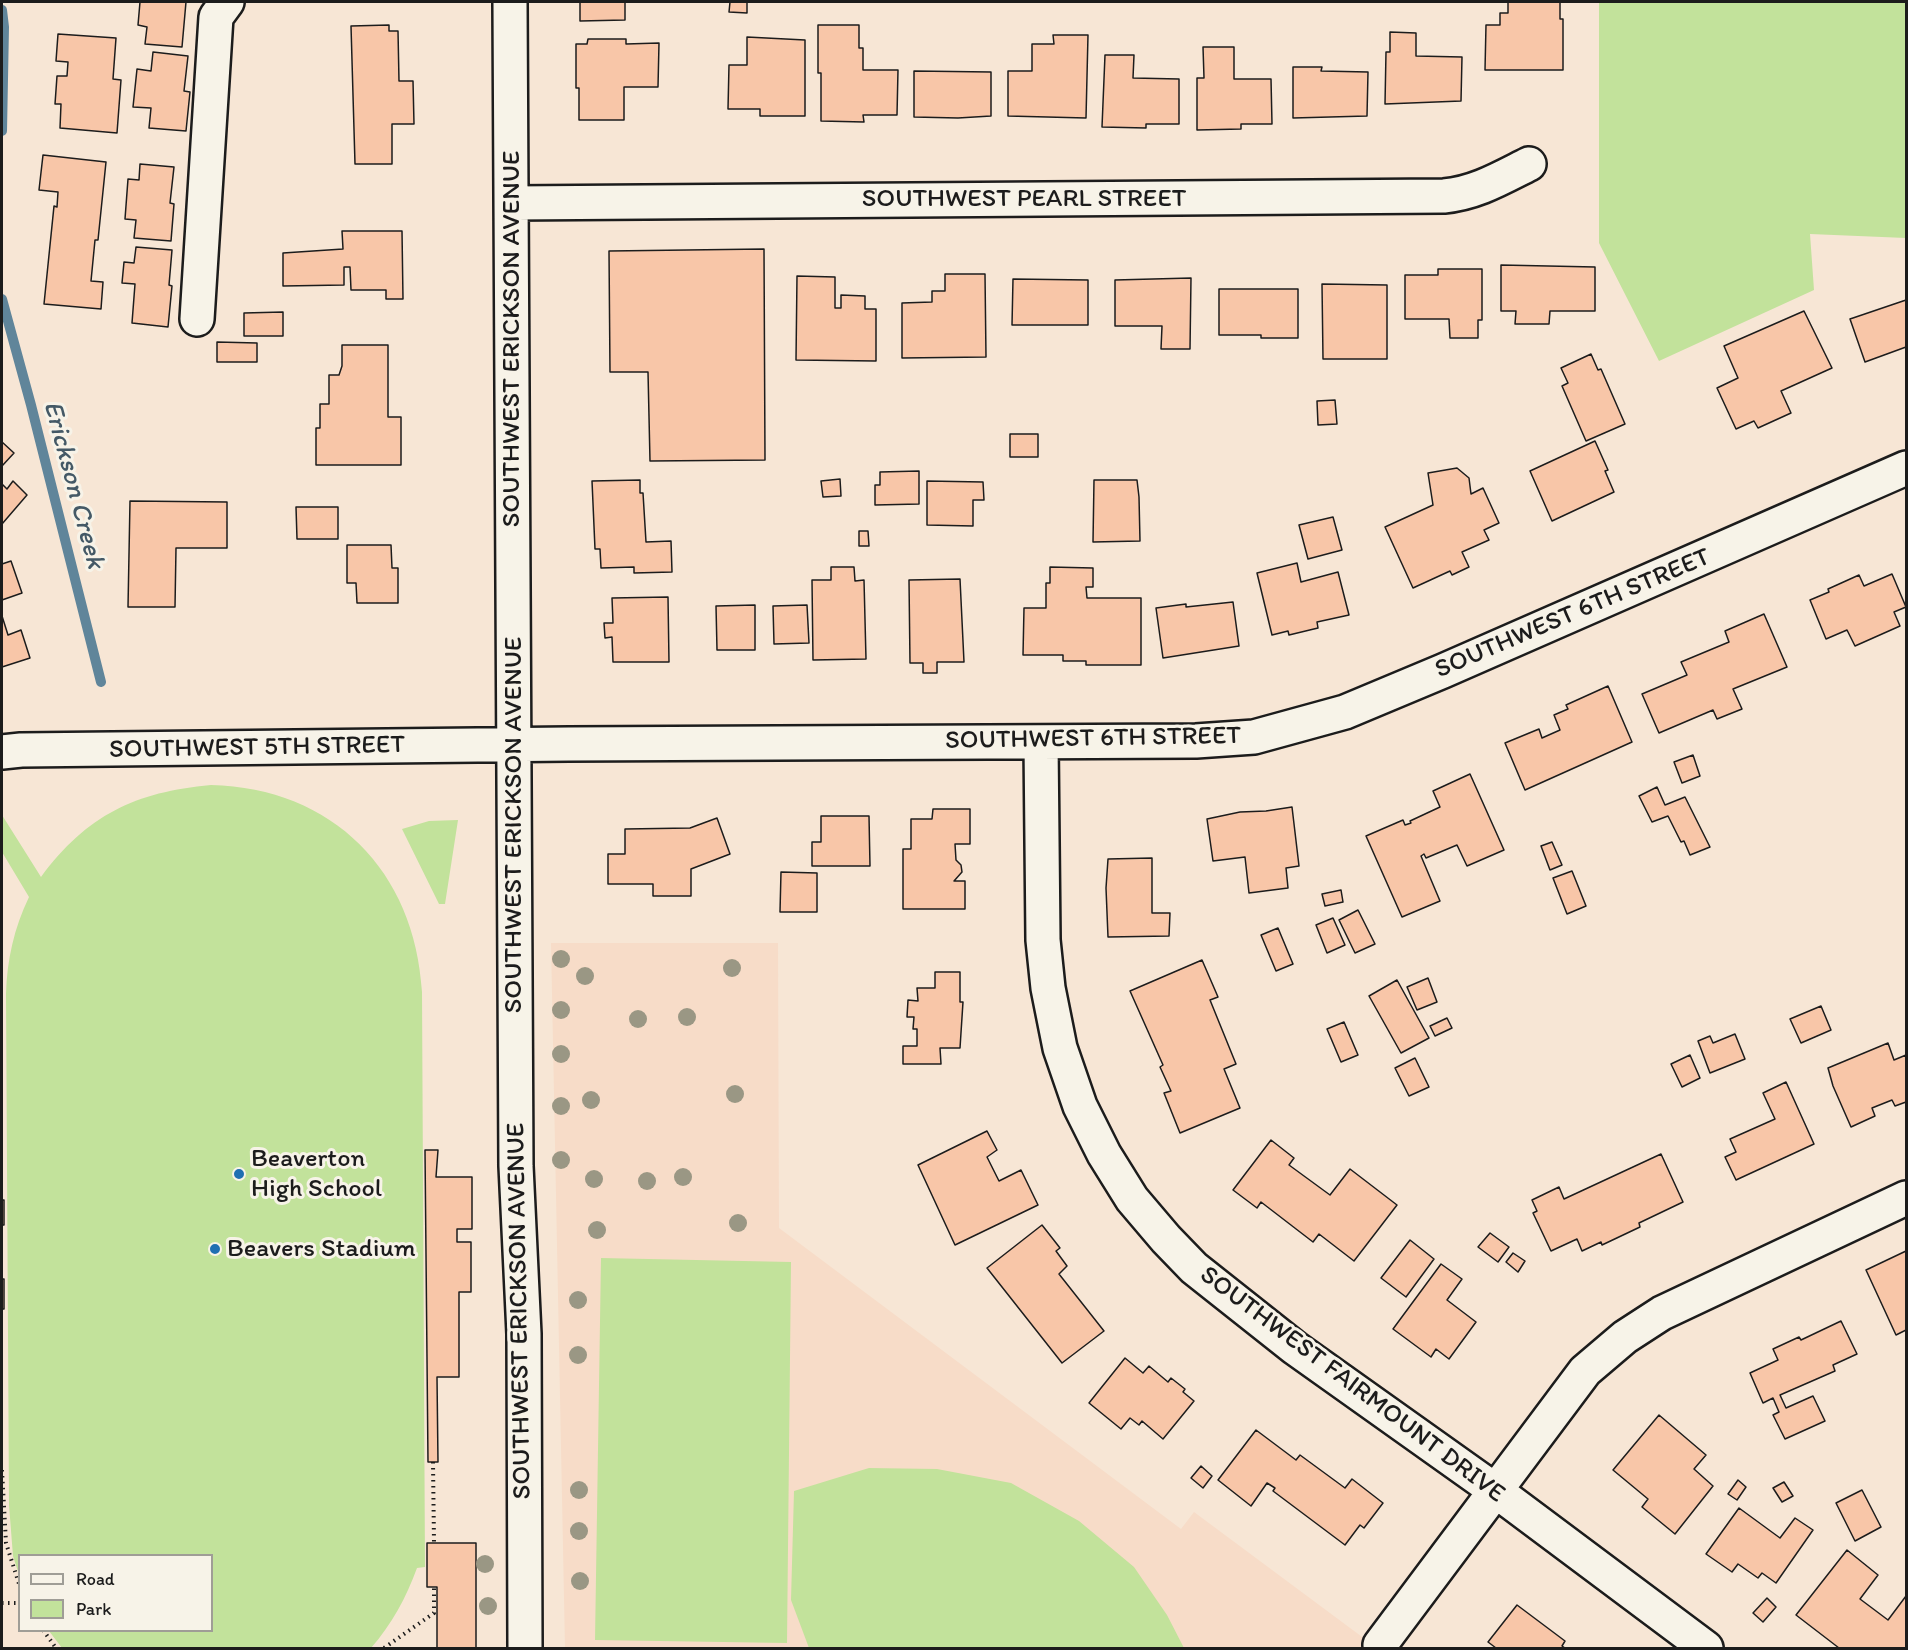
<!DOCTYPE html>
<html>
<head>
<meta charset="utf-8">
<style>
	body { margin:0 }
	#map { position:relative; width:1908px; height:1650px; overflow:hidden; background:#f7e6d5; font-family:Itim,sans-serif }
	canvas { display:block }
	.frame { position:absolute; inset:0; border:3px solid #1c1c1c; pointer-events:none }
	.legend { position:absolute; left:18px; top:1554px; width:195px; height:78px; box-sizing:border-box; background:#f7f3e8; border:2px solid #9f9d96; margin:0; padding:8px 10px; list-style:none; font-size:18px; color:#1c1c1c }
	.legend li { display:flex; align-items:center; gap:12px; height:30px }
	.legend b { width:30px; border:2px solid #9f9d96 }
</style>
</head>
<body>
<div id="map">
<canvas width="1908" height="1650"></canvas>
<div class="frame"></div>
<ul class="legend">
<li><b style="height:8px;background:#f7f3e8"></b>Road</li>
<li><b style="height:16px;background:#c2e29b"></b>Park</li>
</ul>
</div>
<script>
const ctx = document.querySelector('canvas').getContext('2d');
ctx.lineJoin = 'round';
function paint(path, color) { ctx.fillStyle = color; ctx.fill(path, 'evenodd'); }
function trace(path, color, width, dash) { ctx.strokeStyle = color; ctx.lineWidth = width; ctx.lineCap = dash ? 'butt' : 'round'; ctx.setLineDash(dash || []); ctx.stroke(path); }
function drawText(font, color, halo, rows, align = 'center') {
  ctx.font = font + ' Itim,sans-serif'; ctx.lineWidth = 6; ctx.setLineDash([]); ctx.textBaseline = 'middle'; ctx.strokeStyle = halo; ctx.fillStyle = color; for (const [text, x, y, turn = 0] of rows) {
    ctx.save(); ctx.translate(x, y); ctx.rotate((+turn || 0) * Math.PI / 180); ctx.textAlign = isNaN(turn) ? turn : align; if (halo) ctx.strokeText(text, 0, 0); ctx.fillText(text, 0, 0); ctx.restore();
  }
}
const built = new Path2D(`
	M551,943h227l1,285 402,301 13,-17 183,136h-812z`);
const green = new Path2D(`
	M1599,2h307v236l-96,-4 4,56 -155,71 -60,-118z
	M211,785c122,3 204,86 211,207l3,575 -8,1c-11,30 -25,56 -46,80h-309l-13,-17 163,-1v-74h-192l-1,19 -6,-19 -4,-51 -3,-511c1,-34 8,-66 23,-97l-27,-45v-37l39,62c46,-62 94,-85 170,-92z
	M458,820l-13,84h-6l-37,-75 27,-8z
	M601,1258l190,4 -4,381 -192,-3z
	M869,1468l68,1 74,14 68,38 55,46 33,48 17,33h-375l-18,-48 3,-109z`);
const stream = new Path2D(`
	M2,10l2,17 -2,104
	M2,299l29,106 70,277`);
const building = new Path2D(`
	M140,2h46l-4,45 -37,-3 2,-17 -9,-2z
	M580,2h45v18l-45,1z
	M730,2h17v11l-18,-1z
	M1508,2h52v17h3v51h-78l1,-45h14v-12h8z
	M389,25v6h9l1,50h14l1,43h-22v40h-37l-4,-138z
	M818,25h41v23h4v22h35l-1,45h-34l1,7 -43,-1v-48h-3z
	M1390,32l26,1v23l46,1 -1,44 -76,3 1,-52h4z
	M58,34l58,4 -3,41 8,1 -4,53 -57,-5 1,-24h-6l2,-28h10l1,-14 -12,-1z
	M1053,35h35l-2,83 -78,-2v-45h24v-27h22z
	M747,37l58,3v76h-45v-7h-32l1,-44h18z
	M588,39h38v5l33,-1 -1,44h-34v33h-45v-32h-3v-44h11z
	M1203,47h31v32h37l1,45h-31v5l-44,1v-52h7z
	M153,52l35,4 -4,35 6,1 -4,39 -37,-3 2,-20 -18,-1 4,-38 14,2z
	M1105,55h29l-1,23 46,1v45h-33v4l-44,-1z
	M1293,67h29l-1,4 47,1 -1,44 -74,2z
	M914,71l77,1v44l-33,2 -44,-1z
	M43,155l63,7 -8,78h-3l-4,41 12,1 -2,27 -57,-5 10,-98 3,1 1,-15 -19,-2z
	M140,164l34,3 -4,36 4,1 -3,37 -37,-3 2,-18 -11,-1 3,-40 11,1z
	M342,231h60l1,68h-17v-9h-35l-1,-23h-6v18l-61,1v-33l60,-4z
	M136,247l36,3 -3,35 3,1 -4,41 -36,-4 3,-39 -13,-1 2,-21 10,1z
	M764,249l1,211 -115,1 -2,-89h-38l-1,-121z
	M1501,265l94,2v44h-45l-1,13h-34l1,-13h-15z
	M1438,269h44v51h-4v18h-28l-1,-19h-44v-44h33z
	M945,274h40l1,83 -84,1v-55l30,-1v-11h13z
	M797,276l38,1v31h6v-13l24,1v13h11v52l-80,-1z
	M1191,278l-1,71h-29l1,-23h-47v-46z
	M1013,279l75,1v45h-76z
	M1322,284l65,1v74h-64z
	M1219,289h79v49h-37v-3h-42z
	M1906,300v47l-41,15 -15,-43z
	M1804,311l28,57 -51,23 10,22 -33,15 -4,-7 -18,8 -19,-41 21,-10 -14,-32z
	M283,312v24h-39v-23z
	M217,342l40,1v19h-40z
	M342,345h46v72h13v48h-85v-37h4v-24h9v-29h10l3,-9z
	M1591,354l7,16 3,-1 24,55 -39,17 -24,-55 6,-3 -7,-15z
	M1335,400l2,24 -19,1 -1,-24z
	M1010,434h28v23h-28z
	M1595,441l13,29 -3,1 9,21 -62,29 -22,-50z
	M2,442l12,11 -12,13z
	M1457,468l12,10 2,16 12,-6 16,35 -15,7 5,10 -27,12 7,15 -17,8 -2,-4 -37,17 -28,-61 48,-22 -5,-32z
	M919,471v33l-44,1v-20h5v-13z
	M840,479l1,17 -18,1 -2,-16z
	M640,480v13h3l3,49 25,-1 1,31 -38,1v-6l-33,1 -1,-19h-5l-3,-68z
	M1094,480h43l2,17 1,44 -47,1z
	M13,481l14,14 -25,29v-40l5,5z
	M927,481l56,1 1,18h-11v26l-46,-1z
	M130,501l97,1v46h-51l-1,59h-47z
	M296,507h42v32h-41z
	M1333,517l9,33 -34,9 -9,-34z
	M859,531h9l1,15h-10z
	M347,545h44l1,23h6v35h-41l-1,-20h-9z
	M11,561l11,32 -20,7v-36z
	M1297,563l4,19 37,-10 11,43 -32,7 1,6 -29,7 -1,-4 -16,4 -15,-62z
	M831,567h23l1,14 9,-1 2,79 -53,1 -1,-80h19z
	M1050,567l43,1v19h-7l1,11h54v67h-55v-4h-23v-6h-40l1,-47h22v-25h4z
	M1892,574l14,33 -12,5 6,14 -45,20 -8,-16 -21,9 -16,-39 19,-8 -1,-3 31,-14 5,11z
	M960,579l4,83h-27v11h-14v-10h-13l-1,-83z
	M668,597l1,65h-56l-1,-25 -7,1 -1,-15h9l-1,-25z
	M1233,602l6,44 -76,12 -7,-50 30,-4v3z
	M755,605v45h-38l-1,-44z
	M807,605l2,38 -35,1 -1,-38z
	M1764,614l23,53 -54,22 9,20 -25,10 -4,-9 -54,23 -17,-39 45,-19 -6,-13 48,-20 -4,-11z
	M2,616l6,19 13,-5 9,28 -28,9z
	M1608,686l24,56 -107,48 -20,-47 34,-14 3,9 18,-8 -6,-15 14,-6 -2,-4z
	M1693,755l7,21 -18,7 -8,-21z
	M1470,774l34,76 -37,16 -10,-21 -31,13 -2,-4 -3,2 19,45 -38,16 -36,-81 37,-16 2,5 6,-2 -1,-2 30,-14 -7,-16z
	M1657,787l8,18 20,-8 25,50 -20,8 -6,-14 -3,1 -13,-26 -16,6 -13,-26z
	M1292,807l7,59 -13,2 2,20 -39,5 -4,-36 -32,4 -6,-42 33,-7 26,-1z
	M933,809h37v35h-15l1,16 5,5 1,7 -8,9h11v28h-62v-60h8v-30h21z
	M821,816h48l1,50h-58v-24h9z
	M717,818l13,36 -39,15v27h-38v-12h-45v-30h17v-25l65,-1z
	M1552,842l10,23 -12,5 -9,-24z
	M1152,858v55h18l-1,23 -61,1 -2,-49 2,-29z
	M1572,871l14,35 -19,8 -14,-36z
	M781,872l36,1v39h-37z
	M1341,890l2,12 -18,4 -3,-12z
	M1358,910l17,34 -20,9 -16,-33z
	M1333,918l12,27 -18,8 -11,-28z
	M1278,928l15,36 -17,7 -15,-36z
	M1202,960l16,37 -8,3 26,64 -12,5 16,39 -60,25 -16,-40 7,-2 -11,-24 3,-2 -33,-74z
	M935,972h25v30h3l-3,46h-20l1,16h-38v-18h14v-17h-4l1,-12h-7l1,-17 10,1 -1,-13h18z
	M1428,978l9,24 -20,8 -10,-23z
	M1397,980l32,58 -28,15 -32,-57z
	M1821,1006l10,24 -30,13 -11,-24z
	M1447,1018l5,10 -17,8 -5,-10z
	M1344,1022l14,33 -17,7 -14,-33z
	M1735,1034l10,25 -35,14 -12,-32 12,-5 3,7z
	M1888,1043l6,17 12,-5v47l-11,4 -3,-6 -20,8 3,8 -24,11 -18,-41 -5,-18z
	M1690,1055l10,23 -18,9 -11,-23z
	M1415,1058l14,29 -20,9 -14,-28z
	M1786,1082l28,62 -78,36 -11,-23 11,-5 -6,-13 45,-20 -12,-26z
	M987,1131l10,19 -10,7 12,24 22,-11 17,35 -83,40 -37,-80z
	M1271,1140l23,18 -5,7 41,30 20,-26 47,36 -43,56 -35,-27 -6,8 -52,-40 -4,6 -24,-18z
	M425,1150h13l-2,27h36v52h-15v13h14v50h-12v85h-22l1,85h-10z
	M1661,1154l22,48 -44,21 1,4 -38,18 -1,-3 -19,9 -5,-12 -26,12 -18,-38 4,-2 -5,-11 27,-13 5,12z
	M2,1200h2v25h-2z
	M1042,1225l18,23 -4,3 11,15 -8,8 45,57 -42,32 -75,-95z
	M1490,1233l19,14 -11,15 -20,-15z
	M1410,1240l24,19 -28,38 -25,-19z
	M1906,1251v79l-10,5 -30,-65z
	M1513,1253l12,8 -7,11 -12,-10z
	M1441,1264l21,15 -15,21 29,22 -27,37 -13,-10 -5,8 -38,-28z
	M2,1279h2v30h-2z
	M1841,1321l16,33 -24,11 2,6 -55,24 6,13 27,-12 12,25 -40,18 -12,-24 6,-3 -6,-14 -10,5 -13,-30 28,-13 -5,-11 26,-12 2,3z
	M1125,1358l18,15 6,-7 19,16 3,-4 14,11 -2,3 11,9 -31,38 -21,-18 -3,4 -9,-7 -9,11 -32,-26z
	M1659,1415l47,40 -12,14 19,17 -38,48 -33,-27 6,-8 -35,-29z
	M1256,1430l40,30 4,-5 45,33 7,-9 31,24 -19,25 -4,-3 -15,20 -72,-54 2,-3 -8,-5 -16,23 -33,-26z
	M1201,1466l11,10 -9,12 -12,-10z
	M1738,1480l8,7 -9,13 -9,-6z
	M1784,1482l9,14 -11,6 -9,-14z
	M1862,1490l19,37 -26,14 -19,-38z
	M1739,1508l41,30 15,-20 18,12 -37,53 -14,-10 -4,5 -20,-14 -6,8 -26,-18z
	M427,1543h49v105h-39v-61h-10z
	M1847,1550l31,25 -18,24 28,21 18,-24v52h-67l-43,-33z
	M1767,1598l9,9 -13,15 -10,-9z
	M1517,1605l48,36 -3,5 3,2h-69l-8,-6z`);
const path = new Path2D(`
	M433,1462l1,81
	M2,1470l4,73 14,44
	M2,1603h18
	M43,1630l13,18
	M384,1648l50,-35v-26`);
const minor = new Path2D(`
	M510,2l6,1164 8,168 1,314
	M512,203l932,-7c32,-3 57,-18 85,-32
	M197,319l19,-302 11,-15
	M1041,742l2,198 5,48 12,60 20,58 24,48 28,45 34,40 28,29 101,80 201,143 210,157
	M2,752l19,-2 548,-6 627,-3 58,-4 91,-25 98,-41 463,-203
	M1380,1645l205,-274 40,-34 37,-24 244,-115`);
const trees = [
	[561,959],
	[732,968],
	[585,976],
	[561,1010],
	[687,1017],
	[638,1019],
	[561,1054],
	[735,1094],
	[591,1100],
	[561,1106],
	[561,1160],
	[683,1177],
	[594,1179],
	[647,1181],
	[738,1223],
	[597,1230],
	[578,1300],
	[578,1355],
	[579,1490],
	[579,1531],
	[485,1564],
	[580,1581],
	[488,1606]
];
const markers = [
	[239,1174,6,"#1f6fb2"],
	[215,1249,6,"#1f6fb2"]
];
const streetNames = [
	["SOUTHWEST PEARL STREET",1024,199],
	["SOUTHWEST ERICKSON AVENUE",512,339,-90],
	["SOUTHWEST 6TH STREET",1573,614,-23],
	["SOUTHWEST 6TH STREET",1093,739,-1],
	["SOUTHWEST 5TH STREET",257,748,-1],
	["SOUTHWEST ERICKSON AVENUE",514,825,-90],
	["SOUTHWEST ERICKSON AVENUE",520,1311,-91],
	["SOUTHWEST FAIRMOUNT DRIVE",1352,1385,37]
];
const poiNames = [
	["Beaverton",251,1159],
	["High School",251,1189],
	["Beavers Stadium",227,1249]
];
const waterNames = [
	["Erickson Creek",73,485,75]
];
paint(built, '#f7dcc8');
paint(green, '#c2e29b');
trace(stream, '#60859a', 10);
paint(building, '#f8c6a8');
trace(building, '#1c1c1c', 1.5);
trace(minor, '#1c1c1c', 38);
trace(path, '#1c1c1c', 4, [1.5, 4.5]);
trace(minor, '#f7f3e8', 33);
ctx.fillStyle = '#9a9784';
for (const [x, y] of trees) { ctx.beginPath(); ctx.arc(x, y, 9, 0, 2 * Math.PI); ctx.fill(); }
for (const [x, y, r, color] of markers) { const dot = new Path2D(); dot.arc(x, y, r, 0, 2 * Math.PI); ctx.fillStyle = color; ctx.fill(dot); trace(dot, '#f7f3e8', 2); }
drawText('26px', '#1c1c1c', '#f7f3e8', streetNames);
drawText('26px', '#1c1c1c', '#f7f3e8', poiNames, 'left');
drawText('italic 27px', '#445966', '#f7f3e8', waterNames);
</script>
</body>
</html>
